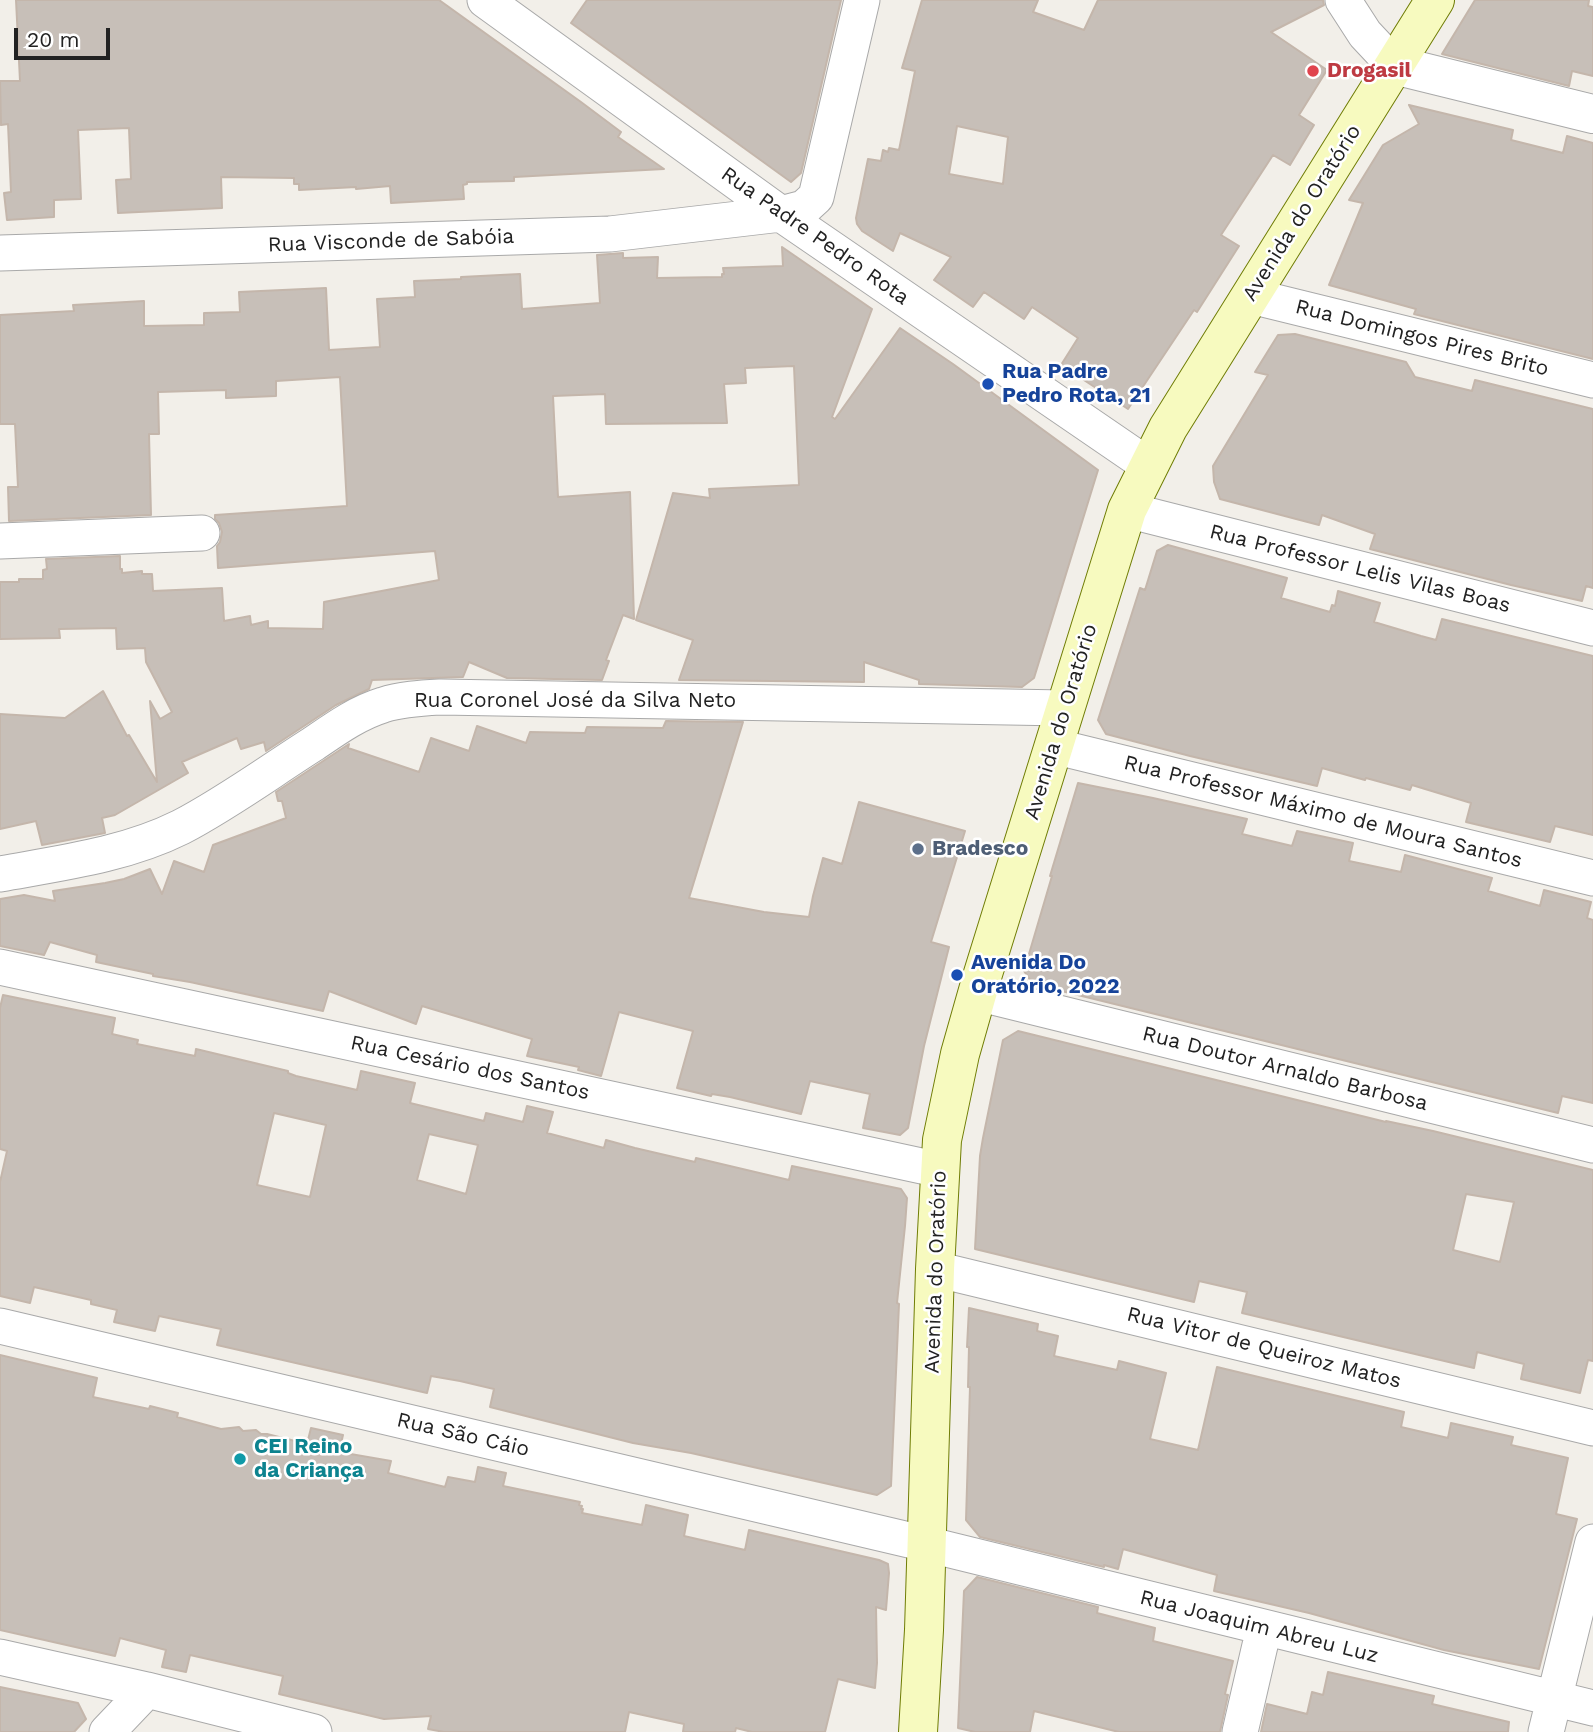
<!DOCTYPE html>
<html>
<head>
<meta charset="utf-8">
<style>
	body { margin:0 }
	#map { position:relative; width:1593px; height:1732px; overflow:hidden; background:#f2efe9; font-family:"Work Sans",sans-serif }
	canvas { display:block }
	.scale { position:absolute; left:14px; top:28px; width:96px; height:32px; box-sizing:border-box; border:4px solid #222; border-top:0; padding-left:9px; font-size:21px; line-height:24px; white-space:nowrap; color:#222; -webkit-text-stroke:5px #fff; paint-order:stroke }
</style>
</head>
<body>
<div id="map">
<canvas width="1593" height="1732"></canvas>
<div class="scale">20 m</div>
</div>
<script>
const ctx = document.querySelector('canvas').getContext('2d');
ctx.lineJoin = 'round';
function paint(path, color) { ctx.fillStyle = color; ctx.fill(path, 'evenodd'); }
function trace(path, color, width, dash) { ctx.strokeStyle = color; ctx.lineWidth = width; ctx.lineCap = dash ? 'butt' : 'round'; ctx.setLineDash(dash || []); ctx.stroke(path); }
function drawText(font, color, halo, rows, align = 'center') {
  ctx.font = font + ' "Work Sans",sans-serif'; ctx.lineWidth = 5; ctx.setLineDash([]); ctx.textBaseline = 'middle'; ctx.strokeStyle = halo; ctx.fillStyle = color; for (const [text, x, y, turn = 0] of rows) {
    ctx.save(); ctx.translate(x, y); ctx.rotate((+turn || 0) * Math.PI / 180); ctx.textAlign = isNaN(turn) ? turn : align; if (halo) ctx.strokeText(text, 0, 0); ctx.fillText(text, 0, 0); ctx.restore();
  }
}
const building = new Path2D(`
	M16,0h423l142,102 40,30 -3,5 46,32 -150,8v4l-47,1v2l-4,1 1,14 -73,4 -1,-17 -34,3v-2l-57,3v-6h-5v-6l-73,-1 1,31 -104,5 -2,-33 15,-1 -2,-51 -51,2 3,69 -27,1v17l-47,3 -3,-27 7,-1 -3,-68 -7,1 -1,-44h20z
	M587,0h254l-40,173 -10,9 -220,-159z
	M922,0h116l-5,12 51,18 14,-30h225l1,5 -53,27 56,38 -28,45 15,10 -24,40 -17,-10 -52,80 18,11 -42,66 -3,-2 -66,99 -67,-44 17,-27 -46,-31 -8,12 -40,-27 -11,15 -39,-27 17,-23 -51,-24 -7,18 -31,-20 -5,-7 -1,-6 12,-59 13,2 2,-11 5,2 1,-4 10,2 16,-79 -13,-3zM957,126l51,11 -5,47 -54,-10z
	M1475,0h114l-1,6 5,1v69l-21,-5 -3,15 -127,-32z
	M1409,105l104,25 -2,10 52,13 4,-17 26,7v216l-179,-45 2,-5 -87,-24 34,-82 -14,-3 34,-55 36,-21z
	M782,247l90,62 -40,108 3,2 65,-91 53,36 145,106 -64,208 -12,9 -103,-3v-4l-55,-18v20l-185,-2 14,-40 -57,-20 37,-127 37,5 -1,-9 90,-4 -5,-119 -49,2 1,15 -22,1 3,39 -121,1 -1,-30 -52,2 5,101 72,-5 4,127 -11,-4 -17,45 3,1 -7,19 -95,-2 -38,-16 -6,15 -91,3 -3,9 -33,16 -70,46 -2,-9 -23,7 -4,-11 -55,24 6,11 -73,42 -13,3 3,15 -63,12 -6,-24 -36,8v-115l65,4 38,-27 24,45 2,-1 28,47 -7,-81 10,18 12,-7 -26,-50 -1,-14 -28,1 -1,-21 -57,1 1,9 -60,1v-57h19v-3h24v-9l4,-1 -1,-10 74,-3v13h2v4l20,-2v3h10l1,17 69,-3 2,33 26,-5 1,9 17,-4v7l55,1 1,-27 115,-22 -4,-29 -217,17 -1,-22 3,-4 2,-10 -3,-9 -4,-4v-4l132,-9 -7,-129 -64,4v15l-50,2v-8l-68,2 1,42h-10l2,81 -142,6 -1,-34h10l-3,-63h-15v-109l74,-4 -1,-6 71,-4v25l60,-1v-12l36,-1 -1,-20 87,-4 3,62 51,-3 -3,-48 38,-2 -1,-16 47,-2v-2l59,-3 2,35 78,-6 -3,-48 26,-2v5l35,-1 -1,21 65,-1v-3h2l-1,-6 60,-2z
	M1295,334l111,28 9,15 57,14 3,-11 118,29v179l-7,-2 -4,15 -71,-16 -141,-36 5,-15 -53,-19 -3,10 -99,-26 -6,-17 -1,-16 55,-91 -13,-3 23,-37z
	M1168,545l119,33 -6,20 49,14 2,-7 3,1 3,-15 42,12 -6,19 47,14 15,4 6,-21 151,37v179l-38,-9 -5,16 -84,-20 5,-19 -59,-18 -2,5 -44,-12 -1,2 -43,-12 -5,18 -127,-30 -84,-22 -8,-14 42,-132 5,2 12,-39z
	M666,721l77,1 -54,176 75,14 45,5 4,-21 10,-38 19,6 17,-62 106,29 -34,111 18,5 -25,99 -16,82 -8,7 -37,-7 7,-34 -60,-13 -9,33 -71,-17 -18,-3 -1,2 -34,-8 16,-57 -74,-19 -18,64 -23,-6 1,-3 -52,-11 5,-17 -110,-33 -6,18 -87,-33 -6,20 -133,-29 -37,-6v-2l-57,-12 1,-7 -47,-13 -6,13 -44,-9v-47l24,-4 31,6 -2,-10 52,-8 19,-4 26,-10 12,25 12,-33 30,11 9,-27 73,-27 -4,-17h-4l-2,-9 73,-48 -1,4 71,24 12,-34 38,13 8,-25 49,17 4,-11 55,1 2,-6 76,1z
	M1078,783l75,15 94,21 -5,15 50,12 5,-15 56,12 -4,18 52,11 4,-17 87,23 -4,13 52,15 4,-16 47,12 -4,16 6,2v183l-31,-7 -4,17 -525,-129 -9,-13 28,-95h-2z
	M3,995l112,23 -3,16 26,6 -1,4 58,12 1,-7 92,22v2l8,3 61,14 4,-19 54,12 -5,20 74,18 2,-8 37,9 4,-16 26,6 -6,21 57,15 2,-8 29,8 60,14 1,-4 93,22 3,-14 109,23 6,9 -2,28 -8,77 2,1 -8,182 -14,9 -186,-42 -58,-10 -143,-36 4,-18 -34,-8 -29,-5 -4,17 -210,-48 4,-16 -62,-13 -4,15 -41,-9 3,-12 -26,-6v-4l-57,-13 -4,16 -30,-7v-114l7,-31 -7,-2v-141zM274,1113l52,12 -16,72 -53,-12zM429,1134l49,11 -12,49 -49,-14z
	M1018,1031l368,91v-1l47,10 160,39v191l-5,-1 -8,33 -59,-14 3,-15 -47,-12 -3,16 -232,-55 5,-21 -48,-11 -5,21 -219,-53 5,-93 3,-18 20,-98zM1466,1194l48,8 -14,60 -47,-12z
	M969,1308l69,16 -1,7 21,5 -4,20 63,14 2,-9 47,12 -16,66 48,11 19,-83 187,45 -3,15 47,11 3,-15 62,14 -2,8 57,13 -12,56 21,5 -38,150 -95,-19 -135,-37 -95,-22 3,-16 -94,-26 -5,20 -14,-4v2l-124,-30 -14,-17 4,-133h-2l1,-40h-2z
	M0,1355l97,23 -4,19 56,12 1,-3 28,7 -1,4 44,12 18,-2 4,4 13,-1 5,4h6l40,10 4,-16 32,7 -4,17 52,9 -3,12 57,14 3,-10 27,5 3,-15 28,6 -3,13 77,16 -1,3 3,1 -1,3h2l-1,4 60,12 4,-20 42,10 -4,21 61,14 4,-20 130,30 9,4 1,9 -3,37 -10,-3 1,56 -2,25 -37,-9 -13,53h-73l-16,-4 -1,4h-52l1,-8 -55,-12 -4,20h-181l-16,-3 3,-13 -47,3 -105,-25 4,-18 -93,-21 -4,17 -24,-5 4,-17 -46,-12 -5,18 -115,-26z
	M977,1577l121,30 -1,6 58,15 -2,13 80,20 -8,33 3,1 -8,37h-101l-85,-21 -4,21h-55l-17,-4 6,-137z
	M1328,1672l106,24 -2,8 77,18 -1,10h-247l6,-28 40,10 5,-22 11,3z
	M0,1687l78,16 8,16 -12,13h-74z`);
const minor = new Path2D(`
	M485,0l296,214 368,252
	M1343,0l22,34 29,31
	M0,253l610,-19 171,-20 23,-6 12,-11 46,-197
	M1251,296l342,84
	M1127,510l466,118
	M0,541l202,-8
	M1053,746l540,132
	M0,874c61,-11 125,-19 181,-47 46,-24 88,-55 132,-83 22,-15 44,-31 70,-39 18,-6 39,-7 58,-8l624,11
	M0,967l940,203
	M977,993l616,152
	M935,1269l658,159
	M0,1326l926,218 667,164
	M0,1657l147,33 167,42
	M107,1732l40,-42
	M1240,1732l24,-104
	M1546,1732l47,-190`);
const tertiary = new Path2D(`
	M1394,65l199,49`);
const secondary = new Path2D(`
	M918,1732l6,-102 11,-361 7,-129 18,-86 21,-74 146,-470 41,-82 267,-428`);
const markers = [
	[1313,71,7,"#e0444e"],
	[988,384,7,"#1a4fb4"],
	[918,849,7,"#5c6f8a"],
	[957,975,7,"#1a4fb4"],
	[240,1459,7,"#0f9aa8"]
];
const healthNames = [
	["Drogasil",1327,71]
];
const streetNames = [
	["Avenida do Oratório",1302,213,-58],
	["Rua Padre Pedro Rota",815,236,35],
	["Rua Visconde de Sabóia",391,241,-2],
	["Rua Domingos Pires Brito",1422,338,14],
	["Rua Professor Lelis Vilas Boas",1360,569,14],
	["Rua Coronel José da Silva Neto",575,701],
	["Avenida do Oratório",1061,722,-73],
	["Rua Professor Máximo de Moura Santos",1323,812,14],
	["Rua Cesário dos Santos",470,1068,12],
	["Rua Doutor Arnaldo Barbosa",1285,1069,14],
	["Avenida do Oratório",936,1272,-88],
	["Rua Vitor de Queiroz Matos",1264,1348,14],
	["Rua São Cáio",463,1435,13],
	["Rua Joaquim Abreu Luz",1259,1627,14]
];
const transitNames = [
	["Rua Padre",1002,372],
	["Pedro Rota, 21",1002,396],
	["Avenida Do",971,963],
	["Oratório, 2022",971,987]
];
const serviceNames = [
	["Bradesco",932,849]
];
const cultureNames = [
	["CEI Reino",254,1447],
	["da Criança",254,1471]
];
paint(building, '#c7bfb8');
trace(building, '#c4b6ab', 2);
trace(minor, '#a9a9a9', 37);
trace(tertiary, '#a9a9a9', 40);
trace(secondary, '#707d05', 40);
trace(minor, '#fff', 35);
trace(tertiary, '#fff', 38);
trace(secondary, '#f7fabf', 38);
for (const [x, y, r, color] of markers) { const dot = new Path2D(); dot.arc(x, y, r, 0, 2 * Math.PI); ctx.fillStyle = color; ctx.fill(dot); trace(dot, '#fff', 2.5); }
drawText('bold 21px', '#be3a42', '#fff', healthNames, 'left');
drawText('21px', '#222', '#fff', streetNames);
drawText('bold 21px', '#164399', '#fff', transitNames, 'left');
drawText('bold 21px', '#4e5e75', '#fff', serviceNames, 'left');
drawText('bold 21px', '#0d838f', '#fff', cultureNames, 'left');
</script>
</body>
</html>
